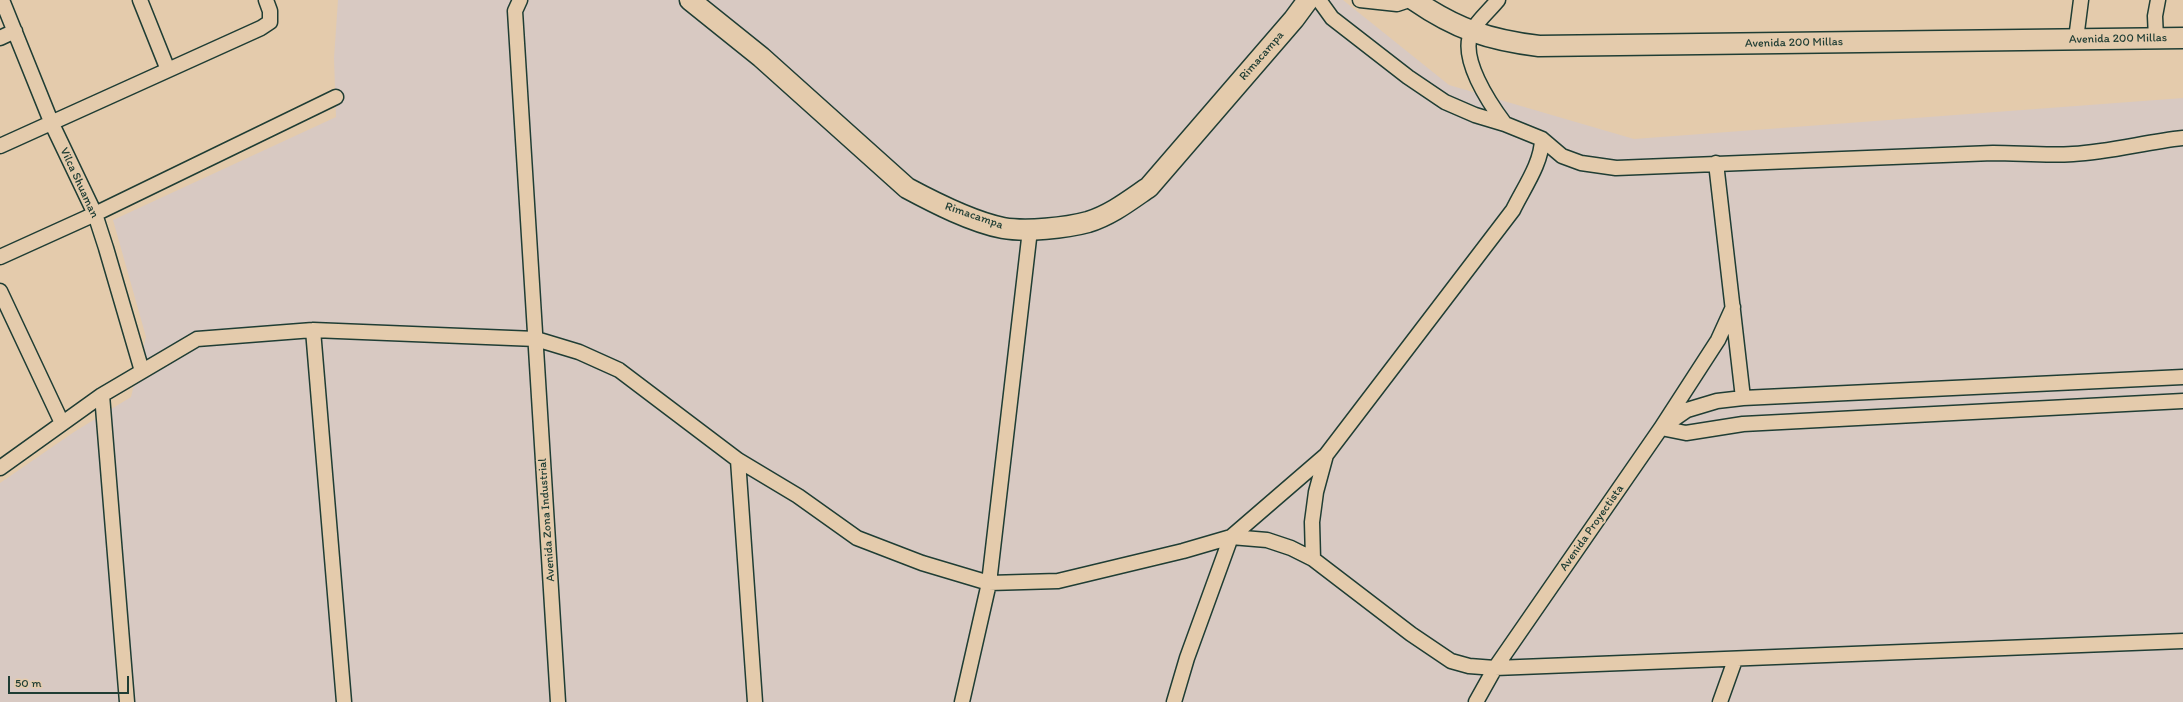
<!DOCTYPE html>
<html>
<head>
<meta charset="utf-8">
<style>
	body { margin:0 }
	#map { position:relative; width:2183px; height:702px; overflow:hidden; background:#e4cbac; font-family:Itim,sans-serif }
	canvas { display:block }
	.scale { position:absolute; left:8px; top:676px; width:121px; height:18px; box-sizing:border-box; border:2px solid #1f3d34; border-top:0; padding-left:5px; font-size:12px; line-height:14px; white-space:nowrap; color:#1f3d34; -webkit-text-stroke:3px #e4cbac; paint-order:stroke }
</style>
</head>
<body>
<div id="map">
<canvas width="2183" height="702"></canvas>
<div class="scale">50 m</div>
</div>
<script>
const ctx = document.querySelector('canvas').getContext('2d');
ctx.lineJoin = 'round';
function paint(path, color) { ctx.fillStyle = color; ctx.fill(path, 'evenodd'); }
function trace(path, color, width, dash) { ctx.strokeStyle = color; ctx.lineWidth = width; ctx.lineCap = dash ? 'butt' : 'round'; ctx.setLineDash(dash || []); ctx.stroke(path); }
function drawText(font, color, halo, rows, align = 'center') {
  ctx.font = font + ' Itim,sans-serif'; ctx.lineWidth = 4; ctx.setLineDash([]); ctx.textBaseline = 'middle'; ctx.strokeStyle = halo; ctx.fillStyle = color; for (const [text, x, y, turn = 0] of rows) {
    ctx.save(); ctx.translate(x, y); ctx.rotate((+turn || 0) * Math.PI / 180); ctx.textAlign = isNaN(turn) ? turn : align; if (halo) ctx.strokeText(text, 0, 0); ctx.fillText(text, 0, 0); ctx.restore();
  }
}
const built = new Path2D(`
	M338,0h1005l106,85 185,54 549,-41v604h-2183v-219l74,-51 57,-35 15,-60 -33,-117 223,-103 -2,-59z`);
const street = new Path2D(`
	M2,0l50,124 43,90 11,34 36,123
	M140,0l28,70
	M520,0l-5,11 43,691
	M1319,0l13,18 76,59 37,25 30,13 30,9 37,15 20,17 19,7 35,5 377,-15c26,0 53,3 80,1 37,-2 73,-12 110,-16
	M1360,0l37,4 12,-4
	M1498,0c-8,10 -20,20 -26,31 -14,26 18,73 33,93
	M0,38l15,-7
	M2076,39l5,-39
	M2156,39l-1,-23 3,-16
	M0,146l261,-118 9,-6v-11l-4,-11
	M1716,163l27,235
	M0,257l95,-43 241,-117
	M0,291l62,132
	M1733,307l-15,33 -57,88 25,5 57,-9 440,-23
	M313,330l31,372
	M102,395l25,307
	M738,460l17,242
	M0,468l102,-73 95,-56 116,-9 223,9 43,13 40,18 119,90 60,36 59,42 65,25 67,20 69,-2 125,-30 48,-14 36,3 24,8 22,11 98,75 40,27 18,5 26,2 688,-27
	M1313,559l-1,-37 4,-30 10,-37
	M962,702l27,-119 41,-353
	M1174,702l13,-44 44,-121 95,-82 187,-245c10,-21 29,-47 29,-71
	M1476,702l19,-34 166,-240 26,-18 30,-9 26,-3 440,-21
	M1720,702l15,-42`);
const secondary = new Path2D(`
	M690,0l71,57 146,131c28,15 65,34 96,40 23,4 63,0 85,-6 23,-7 42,-22 61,-35l145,-168 14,-19
	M1414,0c42,29 75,40 125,46l644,-8`);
const streetNames = [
	["Avenida 200 Millas",2118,39,-1],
	["Avenida 200 Millas",1794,43,-1],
	["Rimacampa",1262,56,-49],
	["Vilca Shuaman",79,183,65],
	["Rimacampa",974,216,19],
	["Avenida Zona Industrial",547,520,-94],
	["Avenida Proyectista",1592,528,-55]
];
paint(built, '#d8c9c2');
trace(street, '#1f3d34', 17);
trace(secondary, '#1f3d34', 23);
trace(street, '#e4cbac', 14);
trace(secondary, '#e4cbac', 20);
drawText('12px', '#1f3d34', '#e4cbac', streetNames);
</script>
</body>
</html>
